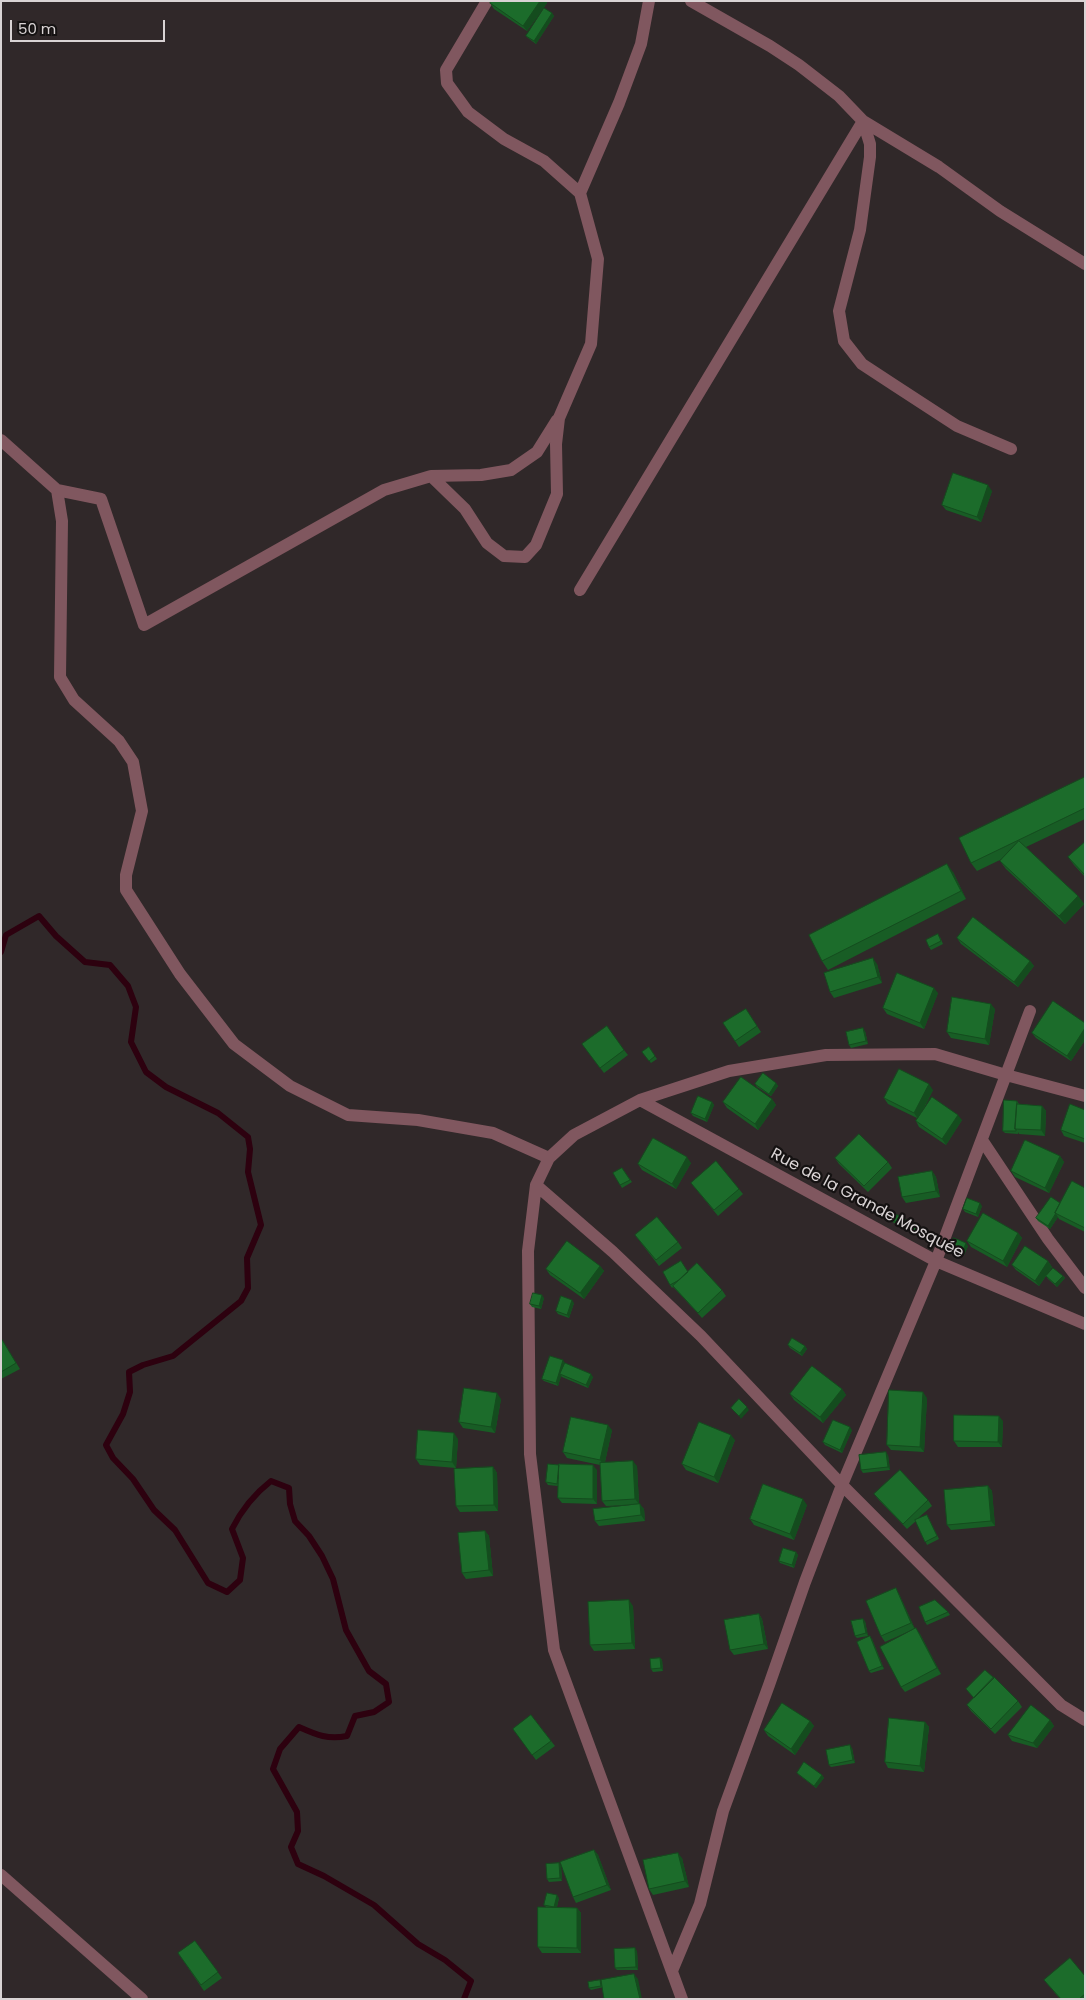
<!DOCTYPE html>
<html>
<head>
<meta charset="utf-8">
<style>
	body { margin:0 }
	#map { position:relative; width:1086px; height:2000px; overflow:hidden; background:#302829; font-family:Poppins,sans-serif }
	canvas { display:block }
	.frame { position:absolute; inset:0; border:2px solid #d9d3d4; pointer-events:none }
	.scale { position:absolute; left:10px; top:20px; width:155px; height:22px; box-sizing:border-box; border:2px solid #d9d3d4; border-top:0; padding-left:6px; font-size:15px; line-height:18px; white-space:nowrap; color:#d9d3d4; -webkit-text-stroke:4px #151212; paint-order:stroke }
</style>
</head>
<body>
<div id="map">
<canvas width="1086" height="2000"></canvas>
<div class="frame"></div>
<div class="scale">50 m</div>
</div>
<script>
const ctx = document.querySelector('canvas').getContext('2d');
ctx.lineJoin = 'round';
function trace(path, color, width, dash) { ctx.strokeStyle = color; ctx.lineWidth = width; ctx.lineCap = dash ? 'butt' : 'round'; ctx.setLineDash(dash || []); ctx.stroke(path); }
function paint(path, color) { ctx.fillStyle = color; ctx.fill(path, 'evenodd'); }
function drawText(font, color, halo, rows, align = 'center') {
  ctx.font = font + ' Poppins,sans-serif'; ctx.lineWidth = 4.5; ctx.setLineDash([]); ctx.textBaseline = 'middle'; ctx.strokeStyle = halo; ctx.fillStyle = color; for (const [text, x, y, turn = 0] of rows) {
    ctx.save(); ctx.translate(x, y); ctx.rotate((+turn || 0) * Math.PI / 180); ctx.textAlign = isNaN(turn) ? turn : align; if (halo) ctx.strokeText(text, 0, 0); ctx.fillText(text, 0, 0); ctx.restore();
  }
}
const stream = new Path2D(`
	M1,952l5,-17 33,-19 17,20 29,26 25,3 18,21 8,21 -5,35 15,30 20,15 52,26 30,24 2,12 -2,23 13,53 -14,33 1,30 -7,13 -68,55 -30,9 -14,7 1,20 -7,22 -17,31 7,13 20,21 21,31 21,20 33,53 19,9 13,-12 3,-22 -11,-29c10,-20 21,-34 39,-48l18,7 1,16 5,17 14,15 13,20 11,23 13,51 23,41 17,13 3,18 -15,10 -19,4 -8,20c-19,4 -30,-1 -48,-9l-19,22 -7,20 24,43 1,19 -7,16 7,17 26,12 50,29 44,39 27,16 26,21 -7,18`);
const street = new Path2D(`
	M487,1l-41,69 1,13 21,29 36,27 40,22 36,32 18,66 -7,85 -32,74 -3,26 1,50 -21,51 -11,12 -21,-1 -17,-13 -22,-34 -34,-33 -47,14 -240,135 -43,-126 -44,-9 5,31 -2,156 14,23 45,41 14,21 9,49 -16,64v15l54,84 54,70 56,42 58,29 70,5 75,13 56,25
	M691,1l79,45 29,19 40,31 24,25 7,23v13l-10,73 -21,81 5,30 18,23 32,21 63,41 54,23
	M580,193l39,-90 22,-59 8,-43
	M1,440l56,50
	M431,476l50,-1 30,-5 26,-18 20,-32
	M580,590l283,-469 76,46 61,44 85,53
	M640,1100l296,161 149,63
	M982,1140l66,99 37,49
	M536,1185l77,67 88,84 141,149 219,220 24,15
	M1,1875l141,124
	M672,1971l28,-67 23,-93 46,-126 36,-103 37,-97 94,-224 94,-250
	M682,1999l-128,-349 -24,-196 -2,-203 8,-66 13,-27 25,-23 66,-35 89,-29 97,-16 109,-1 71,21 79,21`);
const wall = new Path2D(`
	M492,1h54l1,2 -20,28 -33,-22 -4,-6z
	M552,13l2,3 -18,28 -8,-6 -2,-2z
	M992,491l-11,31 -35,-12 -4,-5z
	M1085,777v42l-59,28 52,49 6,8 -19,20 -59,-55 -6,-8 2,-2 -25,12 -6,-8z
	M1085,842v35l-11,-12 -6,-8z
	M953,872l13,27 -138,71 -6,-9z
	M940,937l3,7 -12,6 -2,-3z
	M957,938l73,23 4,5 -16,21 -57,-43z
	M877,964l5,19 -48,15 -4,-6z
	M938,993l-14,36 -37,-15 -4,-6z
	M746,1009l15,23 -22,15 -16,-24z
	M995,1009l-6,36 -38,-7 -4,-6z
	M1085,1023v17l-14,21 -35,-23 -4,-5z
	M865,1031l3,13 -17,4 -2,-3z
	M582,1044l42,6 4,5 -24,18z
	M649,1047l8,12 -6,4 -9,-11z
	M776,1083l2,3 -7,10 -14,-9 -2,-3z
	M933,1090l-11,22 40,8 -16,25 -27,-18 -3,-6 1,-3 -29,-14 -4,-6z
	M772,1099l4,6 -18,25 -31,-22 -4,-6z
	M1017,1101l2,3 23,2 4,5 -1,25 -26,-2 -1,-2v2l-13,-1 -2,-2z
	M712,1102l2,3 -7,17 -14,-6 -2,-3z
	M1085,1110v33l-21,-7 -3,-6z
	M1060,1156l4,6 -15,31 -34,-16 -4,-6z
	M835,1158l53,4 4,6 -24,24 -29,-28z
	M691,1163l-15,26 -34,-19 -4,-6z
	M622,1168l10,14 -10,6 -9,-15z
	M932,1171l4,6 4,20 -34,6 -4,-6z
	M691,1183l48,6 4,5 -25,22z
	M1085,1188v44l-26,-13 -1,-2 -8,12 -12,-8 -2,-3z
	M982,1206l-4,11 -13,-5 -2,-3z
	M885,1216l44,18 -4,6 -38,-21z
	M1018,1233l4,5 -15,29 -36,-20 -4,-6z
	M635,1235l43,7 4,6 -23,18z
	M968,1246l-4,9 -13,-6 -1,-2z
	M1048,1261l4,6 -5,8 16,1 2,2 -8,9 -9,-8 -2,-3 -7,10 -23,-16 -4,-5z
	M600,1266l4,5 -20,28 -34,-24 -4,-6z
	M688,1272l34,18 4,6 -24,22 -25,-27 -4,-4 -1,1 -2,-3z
	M544,1298l-3,11 -9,-2 -2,-3z
	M574,1303l-5,15 -11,-4 -2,-3z
	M1,1338l19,31 -19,10z
	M788,1345l17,1 2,3 -5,7 -12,-8z
	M565,1363l28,14 -5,11 -26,-11 -1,-1 -3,10 -14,-5 -2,-2z
	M842,1389l4,6 -23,28 -29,-23 -4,-6z
	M927,1398l-3,54 -33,-2 -4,-5z
	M501,1399l-6,34 -32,-5 -4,-6z
	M1003,1421l-1,26h-44l-4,-6z
	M612,1430l-7,32 32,4 2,38 5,5 1,12 -46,5 -4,-5 36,-16 -25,1 -4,-5 -2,-36 -33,-7 -4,-6z
	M852,1430l-10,23 -17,-8 -2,-3z
	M458,1439l-2,29 -36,-3 -4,-6z
	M735,1440l-17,43 -32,-13 -4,-6z
	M888,1455l2,15 -27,3 -2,-3z
	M493,1467l4,6 1,38 -38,1 -4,-6z
	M597,1470v34l-35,-1 -4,-5v-12l-10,-1 -2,-3z
	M988,1486l4,5 3,35 -44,4 -4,-5z
	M874,1494l54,6 4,6 -14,12 9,-3 12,24 -12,6 -11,-24 -9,8 -29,-30z
	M807,1505l-13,35 -40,-15 -4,-6z
	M485,1531l4,5 4,40 -27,3 -4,-6z
	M796,1552l2,3 -4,13 -14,-5 -1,-2z
	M899,1594l16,35 5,5 21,40 -36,18 -4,-5 11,-57 -27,12 -4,-6z
	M633,1606l2,43 -41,2 -4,-6z
	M948,1612l2,3 -23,10 -2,-3z
	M759,1614l3,5 6,30 -34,6 -4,-5z
	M865,1621l3,15 -11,2 -2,-2z
	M872,1639l12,30 -13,4 -2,-2z
	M660,1658l2,2 1,11 -10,1 -2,-3z
	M966,1689l52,12 4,6 -27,27 -24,-23 -4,-6 7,-7z
	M531,1715l24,31 -19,14 -23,-31z
	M1050,1720l4,6 -17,22 -25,-7 -4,-6z
	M810,1721l4,5 -19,29 -27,-19 -4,-6z
	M925,1722l4,5 -5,45 -36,-4 -3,-6z
	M852,1748l3,15 -24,4 -2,-2z
	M797,1773l25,2 2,3 -8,10 -17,-13z
	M594,1850l4,5 13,35 -35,13 -3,-6z
	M682,1858l7,29 -36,8 -4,-6z
	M559,1863l2,3 1,15 -13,1 -2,-3z
	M559,1898l-2,9 20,1 4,5v40h-39l-4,-6 8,-40 -2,-2z
	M195,1941l27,37 -18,13 -26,-38z
	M637,1951l1,19h-21l-2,-2z
	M1085,1976v23h-25l-16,-19z
	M638,1979l-47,11 -2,-2 11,-8 1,2z`);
const shadedWall = new Path2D(`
	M540,1h6l1,2 -20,28 -4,-5z
	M552,13l2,3 -18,28 -2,-3z
	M988,485l4,6 -11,31 -4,-5z
	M947,864l6,8 13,27 -5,-8z
	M1078,896l6,8 -19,20 -6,-8z
	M873,958l4,6 5,19 -4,-6z
	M1030,961l4,5 -16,21 -4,-5z
	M934,988l4,5 -14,36 -4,-6z
	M991,1004l4,5 -6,36 -4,-6z
	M863,1028l2,3 3,13 -2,-3z
	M1085,1028v12l-14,21 -4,-5z
	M776,1083l2,3 -7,10 -2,-2z
	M929,1084l4,6 -15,29 -4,-6z
	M772,1099l4,6 -18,25 -3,-6z
	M712,1102l2,3 -7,17 -2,-3z
	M1042,1106l4,5 -1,25 -4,-6z
	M958,1115l4,5 -16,25 -4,-6z
	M1060,1156l4,6 -15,31 -4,-5z
	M687,1157l4,6 -15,26 -4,-5z
	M932,1171l4,6 4,20 -4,-6z
	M980,1203l2,3 -4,11 -2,-3z
	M1056,1214l2,3 -8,12 -2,-3z
	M927,1231l2,3 -4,6 -2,-3z
	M1018,1233l4,5 -15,29 -4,-6z
	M966,1243l2,3 -4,9 -2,-2z
	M1048,1261l4,6 -13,19 -4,-5z
	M600,1266l4,5 -20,28 -4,-6z
	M1063,1276l2,2 -8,9 -2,-3z
	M542,1295l2,3 -3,11 -2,-3z
	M572,1300l2,3 -5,15 -2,-3z
	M805,1346l2,3 -5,7 -2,-3z
	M563,1360l2,3 -7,23 -2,-3z
	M591,1374l2,3 -5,11 -2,-3z
	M842,1389l4,6 -23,28 -3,-6z
	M923,1392l4,6 -3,54 -4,-5z
	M497,1393l4,6 -6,34 -4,-6z
	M747,1407l2,3 -8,9 -2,-3z
	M999,1416l4,5 -1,26 -4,-5z
	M608,1425l4,5 -8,36 -4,-6z
	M850,1427l2,3 -10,23 -2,-3z
	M454,1433l4,6 -2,29 -4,-6z
	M731,1435l4,5 -17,43 -4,-6z
	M886,1452l2,3 2,15 -2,-3z
	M633,1461l4,5 2,38 -4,-5z
	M593,1465l4,5v34l-4,-5z
	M493,1467l4,6 1,38 -4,-6z
	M988,1486l4,5 3,35 -4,-5z
	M803,1499l4,6 -13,35 -4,-6z
	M640,1504l4,5 1,12 -4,-6z
	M485,1531l4,5 4,40 -4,-6z
	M796,1552l2,3 -4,13 -2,-3z
	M896,1588l3,6 16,35 -4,-6z
	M629,1600l4,6 2,43 -3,-6z
	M759,1614l3,5 6,30 -4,-5z
	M863,1619l2,2 3,15 -2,-3z
	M916,1628l4,6 21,40 -4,-6z
	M870,1636l2,3 12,30 -2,-3z
	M660,1658l2,2 1,11 -2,-3z
	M1050,1720l4,6 -17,22 -4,-5z
	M810,1721l4,5 -19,29 -4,-6z
	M925,1722l4,5 -5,45 -4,-6z
	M850,1745l2,3 3,15 -2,-3z
	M822,1775l2,3 -8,10 -2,-2z
	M594,1850l4,5 13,35 -4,-5z
	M678,1853l4,5 7,29 -4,-6z
	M559,1863l2,3 1,15 -2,-3z
	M557,1895l2,3 -3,12 -2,-3z
	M577,1908l4,5v40l-4,-5z
	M635,1948l2,3 1,19 -2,-3z
	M634,1974l4,5 4,20h-2z`);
const building = new Path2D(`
	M492,1h48l-17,25 -33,-23z
	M544,8l8,5 -18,28 -8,-5z
	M953,473l35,12 -11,32 -35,-12z
	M1085,777v31l-114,55 -12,-25z
	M1019,841l59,55 -19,20 -59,-55z
	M1085,842v33l-17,-18z
	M947,864l14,27 -139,70 -13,-26z
	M973,917l57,44 -16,21 -57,-44z
	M938,934l3,7 -12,6 -3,-7z
	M873,958l5,19 -48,15 -6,-19z
	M897,973l37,15 -14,35 -37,-15z
	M952,997l39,7 -6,35 -38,-7z
	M1053,1001l32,22v5l-18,28 -35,-23z
	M746,1009l11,17 -22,15 -12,-18z
	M607,1026l17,24 -24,18 -18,-24z
	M863,1028l3,13 -17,4 -3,-13z
	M649,1047l6,9 -6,5 -7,-9z
	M899,1069l30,15 -15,29 -30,-15z
	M763,1073l13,10 -7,11 -14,-10z
	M741,1077l31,22 -17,25 -32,-22z
	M698,1096l14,6 -7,17 -14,-6z
	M932,1097l26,18 -16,24 -26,-18z
	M1004,1100l13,1 -2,28h1v2h-13z
	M1017,1104l25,2 -1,24 -26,-1z
	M1070,1104l15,6v29l-24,-9z
	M859,1134l29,28 -24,24 -29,-28z
	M653,1138l34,19 -15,27 -34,-20z
	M1025,1140l35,16 -15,32 -34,-17z
	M716,1161l23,28 -25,21 -23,-27z
	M622,1168l8,12 -10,5 -7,-12z
	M932,1171l4,20 -34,6 -4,-20z
	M1072,1181l13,7v40l-30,-15z
	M1051,1197l9,6 -5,10h1l-8,13 -12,-8z
	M967,1198l13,5 -4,11 -13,-5z
	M888,1210l39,21 -4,6 -38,-21z
	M983,1213l35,20 -15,28 -36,-20z
	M657,1217l21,25 -22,18 -21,-25z
	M954,1238l12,5 -4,10 -12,-6z
	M567,1241l33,25 -20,27 -34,-24z
	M1025,1246l23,15 -13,20 -23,-16z
	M681,1261l7,11 -9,8 -9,5 -7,-13z
	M697,1263l25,27 -24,23 -25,-27z
	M1053,1268l10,8 -8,8 -9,-8z
	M533,1293l9,2 -3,11 -9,-2z
	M561,1296l11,4 -5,15 -11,-4z
	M1,1338l15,25 -15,9z
	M792,1338l13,8 -5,7 -12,-8z
	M550,1356l13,4 -7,23 -14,-4z
	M565,1363l26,11 -5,11 -26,-11z
	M812,1366l30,23 -22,28 -30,-23z
	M464,1388l33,5 -6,34 -32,-5z
	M889,1390l34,2 -3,55 -33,-2z
	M739,1399l8,8 -8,9 -8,-8z
	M954,1415l45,1 -1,26 -44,-1z
	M571,1417l37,8 -8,35 -37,-8z
	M833,1420l17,7 -10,23 -17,-8z
	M699,1422l32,13 -17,42 -32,-13z
	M418,1430l36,3 -2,29 -36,-3z
	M886,1452l2,15 -27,3 -2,-15z
	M633,1461l2,38 -33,2 -2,-38z
	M548,1464l11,1 -2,19 -11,-2z
	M559,1464l34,1v34l-35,-1z
	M493,1467l1,38 -38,1 -2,-37z
	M900,1470l28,30 -25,24 -29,-30z
	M763,1484l40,15 -13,35 -40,-15z
	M988,1486l3,35 -44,4 -3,-35z
	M640,1504l1,11 -46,6 -2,-12z
	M927,1515l10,21 -12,6 -10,-22z
	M485,1531l4,39 -27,3 -4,-40z
	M783,1548l13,4 -4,13 -13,-4z
	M896,1588l15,35 -30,13 -15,-35z
	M629,1600l3,43 -42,2 -2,-43z
	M935,1600l13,12 -23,10 -6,-15z
	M759,1614l5,30 -34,6 -6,-30z
	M863,1619l3,14 -11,3 -4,-15z
	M916,1628l21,40 -36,19 -21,-40z
	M870,1636l12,30 -13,5 -12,-29z
	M660,1658l1,10 -10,1 -1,-10z
	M985,1670l9,8 -20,20 -8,-9z
	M994,1677l24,24 -27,28 -24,-24z
	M782,1703l28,18 -19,28 -27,-19z
	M1031,1705l19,15 -17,23 -25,-8z
	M531,1715l20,26 -19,14 -19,-26z
	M889,1718l36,4 -5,44 -35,-4z
	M850,1745l3,15 -24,5 -3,-15z
	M804,1762l18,13 -8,11 -17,-13z
	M594,1850l13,35 -34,12 -13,-35z
	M678,1853l7,28 -36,8 -6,-29z
	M559,1863l1,15 -13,1 -1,-15z
	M547,1893l10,2 -3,12 -10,-2z
	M538,1907l39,1v40l-39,-1z
	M195,1941l23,31 -17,13 -23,-32z
	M635,1948l1,19 -21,1 -1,-19z
	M1070,1958l15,18v18l-6,5h-18l-17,-19z
	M634,1974l6,25h-36l-3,-19z
	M600,1980l1,6 -12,2 -1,-6z`);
const streetNames = [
	["Rue de la Grande Mosquée",867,1204,28]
];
trace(stream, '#2d010f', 6);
trace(street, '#80575f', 12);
paint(wall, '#185d25');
paint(shadedWall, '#144c1e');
paint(building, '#1c6c2b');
trace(building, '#144c1e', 1);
drawText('16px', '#d9d3d4', '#151212', streetNames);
</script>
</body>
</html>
